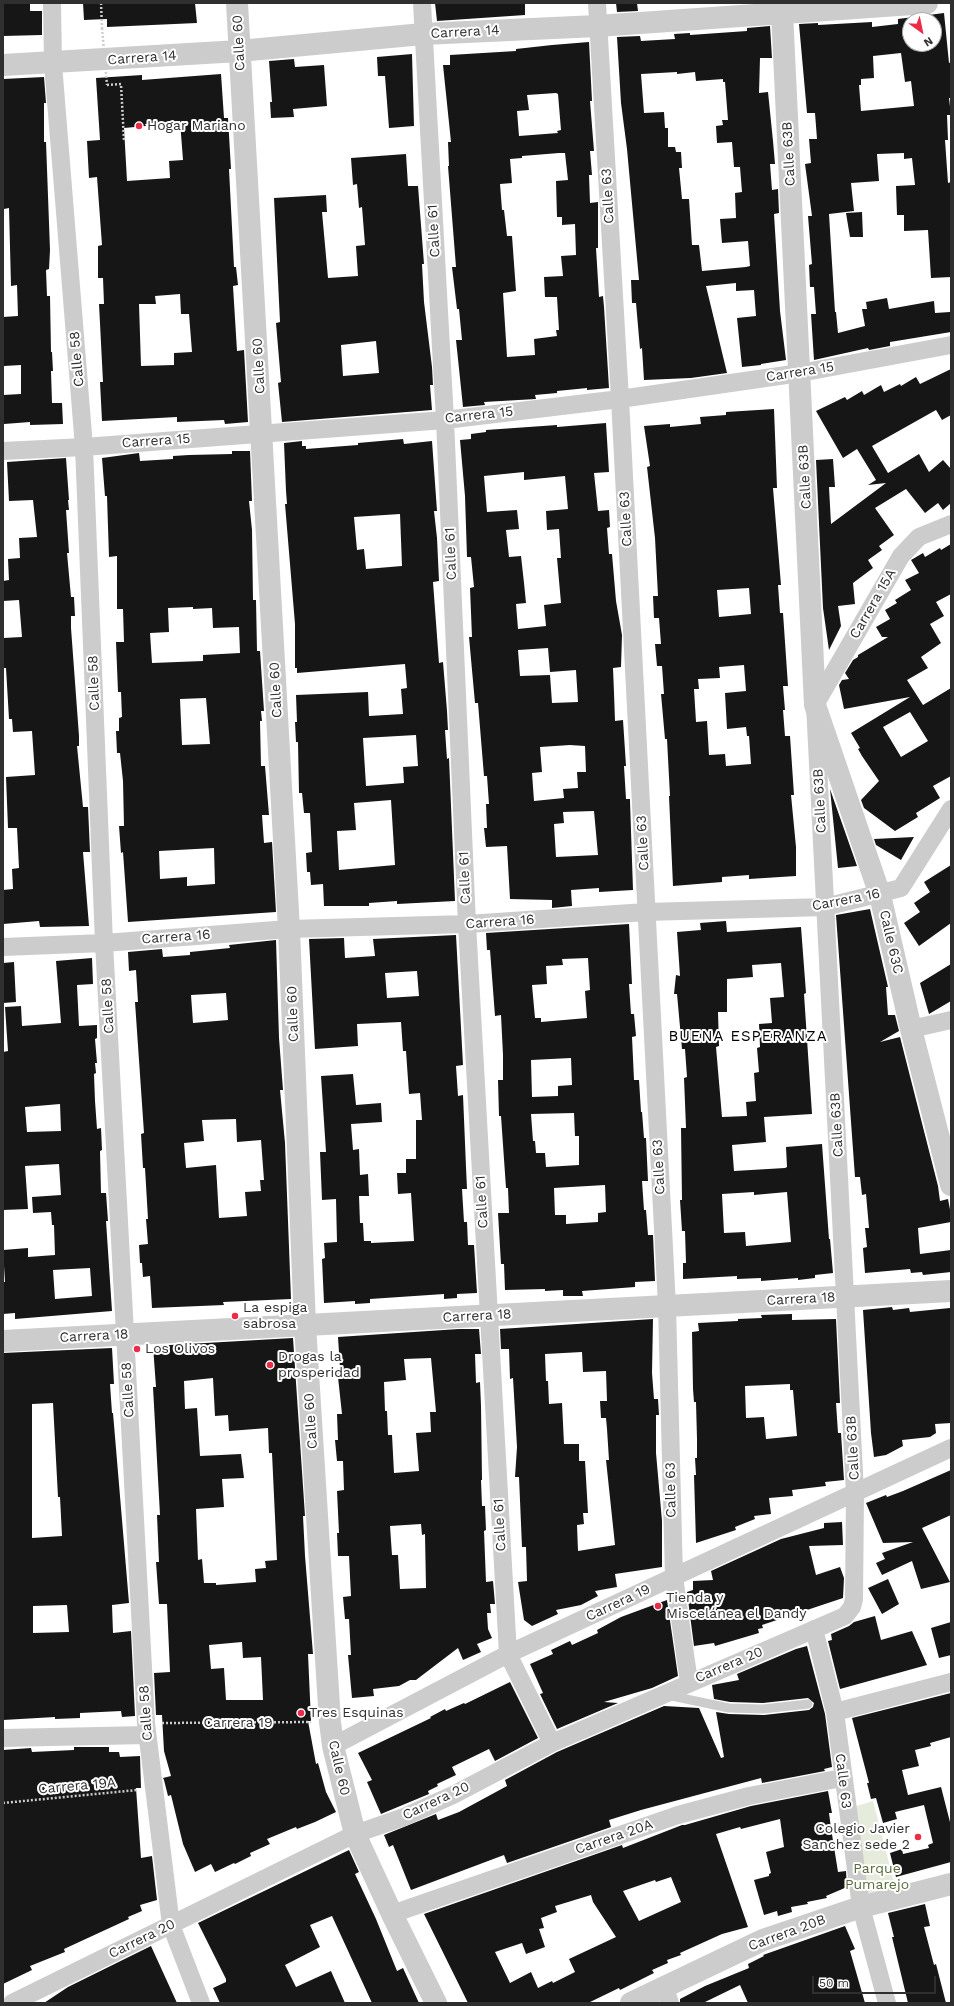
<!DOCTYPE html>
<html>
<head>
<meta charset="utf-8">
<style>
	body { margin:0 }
	#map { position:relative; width:954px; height:2006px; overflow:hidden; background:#fff; font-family:"Work Sans",sans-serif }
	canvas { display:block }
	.frame { position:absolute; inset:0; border:4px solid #2f2f2f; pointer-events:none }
	.north { position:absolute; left:902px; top:12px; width:40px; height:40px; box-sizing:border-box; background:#fff; border:1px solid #acacac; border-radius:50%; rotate:147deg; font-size:11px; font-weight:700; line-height:16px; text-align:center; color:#2f2f2f }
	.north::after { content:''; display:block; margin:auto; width:14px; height:18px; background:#ec2b49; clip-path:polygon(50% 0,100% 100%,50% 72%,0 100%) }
	.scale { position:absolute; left:812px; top:1976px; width:124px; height:18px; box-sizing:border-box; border:2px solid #2f2f2f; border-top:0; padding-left:5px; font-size:12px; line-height:14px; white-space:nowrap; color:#2f2f2f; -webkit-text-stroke:3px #fff; paint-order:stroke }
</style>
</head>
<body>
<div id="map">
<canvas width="954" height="2006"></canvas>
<div class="frame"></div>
<div class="north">N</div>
<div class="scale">50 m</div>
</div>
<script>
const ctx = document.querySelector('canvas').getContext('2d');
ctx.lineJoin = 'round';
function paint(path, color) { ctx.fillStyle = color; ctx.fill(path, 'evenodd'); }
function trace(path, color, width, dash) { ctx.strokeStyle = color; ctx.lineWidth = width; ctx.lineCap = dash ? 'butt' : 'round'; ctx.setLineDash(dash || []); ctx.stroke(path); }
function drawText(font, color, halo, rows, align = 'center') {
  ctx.font = font + ' "Work Sans",sans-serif'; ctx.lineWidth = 4; ctx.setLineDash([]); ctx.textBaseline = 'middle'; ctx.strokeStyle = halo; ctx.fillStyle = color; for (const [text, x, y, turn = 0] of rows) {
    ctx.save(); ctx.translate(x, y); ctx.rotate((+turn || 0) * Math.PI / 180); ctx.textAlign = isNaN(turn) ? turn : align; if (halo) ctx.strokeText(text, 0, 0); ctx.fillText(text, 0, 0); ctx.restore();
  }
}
const green = new Path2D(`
	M873,1801l23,89 -31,7 -15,-89z`);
const building = new Path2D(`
	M3,3h27v8h12v24l-39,1z
	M83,3h112l2,20 -90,4v-8l-23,1z
	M435,3h90v12l-88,6z
	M616,3h21l1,8 -21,1z
	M944,13l5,50 2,-1v36h-2l2,17h-4l1,25h-3l3,43 3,-1v95l-20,1 -3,-48 -24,1v-16h-7l-1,-29 19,-1 -3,-27 -8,1v-6l-27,1 2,27 -28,2 3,28 -25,3 6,98h1l2,21 27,-7 -3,-17h5l-1,-7 21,-4 2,11 45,-8 1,12 15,-1 1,20 -61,10v4l-21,4 -1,-2 -54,12 -3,-46h5l-2,-27h-4l-1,-22 3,-1 -4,-48h4l-7,-52 6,-1 -2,-24h8l-2,-26h-8l-8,-89 19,-1v2l54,-3v5l26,-3v-5zM910,20h24v24h-24zM901,53l4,29 6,-1 3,25 -53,5 -2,-26h2v-6l13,-1 -1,-22z
	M770,26l2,32h-12l-1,35 9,-1 5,49 2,23h-5l2,26 6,-1 1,24 -5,1 6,97 6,49 -25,4v1l-19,2 -5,-49 19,-2 -2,-26 -18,1v-8l-30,3 21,87 -36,5 -47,2 -2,-32 -2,1 -4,-46h-4l-1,-23h8l-12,-131 -6,-46 -4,-66 23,-1 1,5 34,-2 -1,-5 16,-1v2l57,-4v-3zM677,72v2l18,-2 1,9 27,-2v3h2l3,38h-6l1,5 -7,1 1,17 15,-1 2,25h6l2,25 -7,1 1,25 -16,1 2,24 26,-2 2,25 -4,1 -44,4 -3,-26h-7l-3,-46h-7l-3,-31h3l-1,-16h-5l-1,-5h-7v-19h-3l-1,-16 -20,1 -3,-39z
	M589,42l3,59h-2l4,50h-4l2,24h-3l1,28 8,-1v46h-2l3,49 4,-1 1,11 5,81 -22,2v-2l-30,3v2l-22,2 1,4 -52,3 1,3 -22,2 -7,-67h6l-3,-31h-2l-5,-42h4l-8,-101h1l-1,-24h3l-8,-77h7v-10l66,-4v-2l36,-4zM556,93l2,1 3,36 -4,1 1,2 -39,3 -2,-25 12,-1 -2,-15zM559,153h6l3,27 -12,1 1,36h5v8l13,-1 1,31 -15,1 2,20 -19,1 1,20h12l2,33h-3l1,6 -23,3 1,16 -28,2 -4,-64 13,-2 -4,-55h-5l-3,-26h-2l-2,-26 12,-1 -2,-24 12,-1v-2z
	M412,54l2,72 -25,2 -4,-52h-7l-1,-19z
	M294,59l1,8 29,-2 3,41 -34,3 1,8 -23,1 -1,-16h2l-3,-41z
	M221,74l3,44h4l3,51h-2l5,98h2l2,18 -5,1 4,65 7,-1 4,72 -23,2 -1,-4 -47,2v-5l-75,4 -2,-39h3l-4,-78h5l-1,-26h-5v-32l4,-1 -5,-68 -8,1 -2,-37 13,-1 -4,-62 46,-3v5zM180,121l3,39 -14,1 1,17 -43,3 -3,-53 22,-2 -1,-2zM180,294l1,20h8l3,38 -18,1v12l-33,1 -2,-62h17l-1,-8z
	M44,77l2,26h-2v39h2l4,108 -1,19 -3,1 1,26h3l1,56h1l1,19h-2l1,32h10l1,21 -33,1v-3l-26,2 -1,-29 18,-1v-29l-17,1 -1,-49 15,-1 -1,-31 -6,1 -2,-78 -5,1 -1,-130z
	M406,154l2,32h10l6,78h-2l2,38 8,65 1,18h-3l2,25 -150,12 -4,-39 3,-1 -5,-59 4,-1 -6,-124 52,-3 1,17h-5l6,66 30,-2 -2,-30 9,-1 -3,-38 -3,1 -2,-24 -4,1 -2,-27zM376,341l3,32 -36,3 -2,-31z
	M862,212l1,25h-13l-4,-24z
	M951,369v46l-9,5 -6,-10 -64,36 16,27 31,-19 10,18 14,-12 8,9v34l-8,7 -5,-7 -13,10 -19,-24 -31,19 19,27 -15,11 3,4 -14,10 5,8 -20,15 2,21 -17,2 3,20 -12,24 -6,-42 -7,-148 17,-1 2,28h-6l2,37 55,-41 -18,2 8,-5 -19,-31 -14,9 -27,-47 29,-14 2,3 15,-9 2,4 17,-10 3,7 16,-8 1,2 15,-9 4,7z
	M774,409l3,79h-4l8,97h-3l2,28h3l5,73h-5l2,24h-2l2,26h5l4,59h-3l5,52v29l-47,3v-4l-27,2v5l-49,4 -4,-90h1l-3,-57h-2l-4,-45h3l-2,-28h-5l-2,-22h6l-2,-26h-5l-1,-22h5l-3,-58 -8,-71 3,-1 -6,-40 26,-2v3l31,-3 -1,-7 26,-2v-3zM749,588l2,26 -32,3 -2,-27zM744,665l2,26 -21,2 2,36 19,-2 1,9h2l2,28 -25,2 -1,-12 -16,1 -2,-34 -11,1 -2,-33h5l-1,-10 22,-1 -1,-11z
	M606,423l3,49 -15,1 4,38 11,-1 1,17 -3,1 2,26h3l4,47 6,34 -1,32 -8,1 1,25 1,28 8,-1 3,46h-2l2,33h4v2l3,89 -34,2v-4l-28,2 1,16 -20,2v-8l-42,-1 -3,-53 -21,1 -2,-19h3l-1,-24h3l-2,-28h-3l-6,-73h-3l-6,-66h3l-2,-49 4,-1 -3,-30h-4l-2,-61 -5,-56 11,-1v-5l15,-2v-2l71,-5v2zM524,472v8l41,-4 3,33 -22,2 1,19 12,-1 2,29h-4l4,45 -17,2 2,21 -28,3 -2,-25 10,-1 -2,-20 -3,-27 -12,1 -3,-27 13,-1 -2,-19 -30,2 -3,-36zM548,648l2,24 26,-2 2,32 -26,1 -2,-28 -30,1 -2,-26zM570,745l15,1 1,26h-9l1,16 -15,1 1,9 -30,3 -2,-28 10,-1 -2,-25zM594,811l4,44 -42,2 -2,-33 10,-1 -1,-11z
	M403,439l1,5 28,-3 5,70h-3l3,27 2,43 -6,1 6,81 4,-1 4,49 1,19h-3l2,29 2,-1 6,143 -58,3v-3l-28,2v3h-45l-1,-22 -12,1 -1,-13h-3l-1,-19 6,-1 -2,-39h-6l-2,-20h-3l-1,-51h-2l-1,-20h2l-1,-27 72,-3 1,24 34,-2 -2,-25 6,-1 -2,-24 -108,9v-5h-2v-44l-10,-120h2l-1,-13 -2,-48 18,-2v5h4v3l52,-4v-2zM400,514l2,52 -36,3 -2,-20 -7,1 -3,-33zM416,735l2,31 -15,1 1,16 -38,3 -3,-48zM391,800l4,65 -56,5 -2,-39 19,-1 -2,-27z
	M232,451h18l2,50h-3l3,29 1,70h3l1,51h3l4,60h-3l1,10h-2l1,45h4l4,49h-7l2,28 8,-1 4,70 -148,10 -5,-70 -2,1 -2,-27h5l-1,-45 -3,-28h-3l-1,-22h3v-13l3,-1 -1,-25h-3l-2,-50h8l-1,-33h-6v-53l-8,1 -2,-61h-2l-3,-38 37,-5 1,8 33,-2v-3l16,-1 43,-1zM193,607v2l19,-1 1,20 26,-1 1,26 -37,2v6l-51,2 -2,-30 19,-1 -1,-24zM206,698l4,46 -28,1 -2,-46zM214,848l1,36 -28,2v-9l-27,2 -1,-28z
	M66,458l3,42h-1l1,10h-3l3,43h-2l4,44h3l1,19h-4v12l8,108v10h-2l6,61h5l2,45h-7l6,74 -49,1 -1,-6 -36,3v-34l10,-1 -1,-20 7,-1 -2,-40h-9l-2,-51 29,-2 -3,-44 -19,1 -1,-13h-3l-3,-51h-2l-1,-30 19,-1 -3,-37 -16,1v-20l6,-1 -1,-21 12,-1 -1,-20 18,-1 -4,-37 -24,1 -2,-39z
	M951,544v50l-15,8 8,14 -14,8 11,19 -20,14 7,11 -21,12 16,25 28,-17v88l-18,10 7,12 -24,15 2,4 -23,14 -31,-23 -3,-8 18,-19 -17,-25 -4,-7 2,-1 -9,-15 59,-36 -66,12 -5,-24 3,-5 7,-1 -4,-6 8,-13 5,-3v-2l30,-18h-6l-6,-10 14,-8 -5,-9 12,-7 -2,-3 16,-10 -6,-10 14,-7 -8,-13 12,-7 2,4 15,-9 1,2zM910,712l18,29 -27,16 -18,-30z
	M830,789l27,77 -19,2z
	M914,837l-13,23 -25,-15 -2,-6z
	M951,865v58l-32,23 -15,-23 16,-11 -6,-9 16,-11 -6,-10z
	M870,909l18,78h-2l2,28h7l4,16 -19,11 20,-5 38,149 2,15 8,-2 3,16v7l-33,6 2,26 31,-4v22l-28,3 -1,-3 -11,1 -1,-4 -45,4 -2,-25 4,-1 -2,-19h4l-3,-34 -4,1 -2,-18h-5l-19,-262z
	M726,921l1,11 74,-5 5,66 -2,1 8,120 -48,3 2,25 -34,3 2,26 51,-3 2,-1 -1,-20 36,-3 7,95h1l3,34 -18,2v3l-17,2v-2l-37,3v-3l-24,1v-3l-54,3v-16h3l-1,-32h-3l-2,-31h2l-1,-72h5l-2,-50 3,-1 -2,-28h-3l-5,-55h-3l2,-19 4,1 -3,-44 24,-2 -1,-7zM781,963l3,34 -14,1 2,25 -13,1 1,23 -3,1 2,24 -5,1 2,28 -10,1 1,14 -25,1 -6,-70 3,-1 -1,-34h9v-33l26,-2 -1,-12zM754,1192v3l33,-3 4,50 -45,4 -1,-14 -21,1 -2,-39z
	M629,924l3,60h-3l2,30h3l2,22 -4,1 2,43h5l2,32h1l2,26h2l2,43h-6l2,29h2l2,25h5l2,46 -20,1v5l-53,4 1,5h-20v-6l-18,1v-2l-40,1 -1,-26h-3l-3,-51h11l-1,-25h-2l-5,-72h-2l-1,-36h5v-25l-2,-40 -6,1 -5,-66h-3l-1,-17zM588,958l2,32 -5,1 2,27 -46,4v-4h-6l-3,-33 15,-1 -1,-18 17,-1 -1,-6zM571,1058l1,27 -14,1v10l-26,1 -1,-37zM574,1113l1,23h4v29l-33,2 -1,-14h-9l-1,-12h-2l-2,-27zM605,1185l1,27 -8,1v9l-32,2v-9h-11l-1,-27z
	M456,935l7,130 -7,1 2,30 5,-1 3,72 1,22h-5l2,33h3l1,23h6l3,48 -20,1v4l-13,1v-5l-74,5v4l-15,1v-3l-31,2 -2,-44 3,-1 -1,-15 13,-1 -1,-43 -14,1 -2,-48h6l-5,-76 32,-2 3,31 25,-2 1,19 -31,2 2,26 6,-1 1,26 8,-1 1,22h-10l1,27h3l1,18h7v2l43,-2 -3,-48 -13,1 -1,-21h9v-14h10v-39h6l-2,-27 -11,1 -3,-43h-3l-2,-29 -44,2 1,22 -43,3 -6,-110 35,-1 1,20 30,-2 -2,-17zM417,971l2,25 -32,2 -2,-25z
	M276,940l3,98 4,52h-3l5,53 6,156 -68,3 1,3 -72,3 -2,-32 -7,1 -1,-14h-2l-1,-18 9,-1 -2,-25h2l-3,-51h-2l-2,-34 3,-1 -9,-131h3l-2,-32 -7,1 -1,-19 34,-3 1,8 27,-2v-3l40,-4 -1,-3zM226,993l2,27 -35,3 -2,-28zM236,1119l1,23 24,-2 3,40h-4l1,11 -16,1 2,24 -28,2 -3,-53 -30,3 -2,-25 20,-2 -2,-21z
	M92,958l1,26 -16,1 2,41 18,-1v13l-2,1 2,24h-2l1,10 -2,1 1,27 2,28 4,-1 1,22 -2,1 1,42h5l2,28h-2l6,90 -97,8v-6l-12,1v-32h2l-2,-32 25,-2v9l27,-2 -1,-30h-2l-1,-13 -18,1 -1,-16 29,-2 -2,-31 -34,2 3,43 -25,1v-158l5,-1 -3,-44 16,-1 1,20 39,-3 -5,-62zM60,1104l1,27 -34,1 -2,-25zM90,1268l2,28 -37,3 -2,-29z
	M14,962l2,40 -13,1v-40z
	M951,964v37l-22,13 -9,-31z
	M892,1307l1,3 16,-2 1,4 40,-4 1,115 -16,1 1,9 -6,4 -28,3 1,6 -17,9 -12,2 -3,-24 -8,-123z
	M792,1314v6l44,-1 4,84h-4l2,30h3l3,47 -19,2 1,4 -34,4 1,6 -24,2 2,16 -17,2 1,3 -20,8 1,3 -40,13 -2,-68h2l-1,-17h2v-19l-1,-37h-2l-1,-13 -1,-57 7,-1 -1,-8 40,-2v-2l24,-1 -1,-3zM790,1384v6h3l4,46 -31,3 -2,-22 -18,1 -1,-32z
	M653,1319l-1,54 2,26h4l1,16h-3v38l6,68v46l-47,7 2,13 -22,4 3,5 -17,9 -25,5 2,4 -26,12 -8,-6 -6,-38 9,-1 -1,-34h-4l-3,-70h-4l2,-30 -4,-69 -3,1 -1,-30h-8l-1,-20zM582,1352l1,20 23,-1 1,30h-7l1,17h5l1,11 2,31h-3l9,85 -37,6 -1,-26 7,-1 -1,-11h5l-3,-52h-6v-17h-15l-2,-41 -13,1 -1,-23h-2l-1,-27z
	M459,1329h20l2,25h-6l1,29 4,-1 1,24 1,74h-1l1,26h3l1,24 -2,1 2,51 7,-1 2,23h-5l1,9h-4l1,16 4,9 -15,6 4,8 -18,8 -5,-12 -42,32h-6l-11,6 -26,3 1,7 -22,2 -4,-43h3l-2,-36h-4l-2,-22 8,-1 -2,-40h-11l-1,-23h2l-2,-42 7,-1 -1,-29h-6l-2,-21h3l-1,-26h5l-5,-46h3l-2,-31zM431,1358l5,54h-6l1,20 -15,1 3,38 -25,2 -2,-38h-4l-1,-24h-2l-1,-29 22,-2 -2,-21zM421,1524l1,11 3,-1 1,54 -26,1 -2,-34h-6l-2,-29z
	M293,1338l12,178h-2l2,40 8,98h-5l3,67h-3l8,43 2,-1 8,29 10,20 -21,10 -18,7 -1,-2 -29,12 3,5 -20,9 1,3 -16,8 -1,-1 -19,9 -4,-8 -16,8 -12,-28 -12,-49 -3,1 -4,-16 -1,-2 8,-2 -7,-25 -2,-36h-6l-2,-42 16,-1 -3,-68h-8l-3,-42h3l-2,-47h3l-7,-128h3l-3,-41zM213,1378l2,38 13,-1 1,16 39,-3 1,25h3l5,107 -12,1 1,7 -11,1 1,13 -40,3v-2h-12l-2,-24 -4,1 -2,-51 28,-2 -2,-28 22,-1 -3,-24 -41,2 -3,-48 -12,1 -1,-28zM242,1642l1,16 18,-1 2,43h-37l-2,-32 -13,1 -2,-24z
	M112,1348l2,36h-4l2,29h1l16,190 -17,2 1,28 18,-2 4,85 -13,1 -1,-6 -41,2v5l-25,1v-2l-52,3v-367zM53,1403l5,94h2l2,39 -30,2v-134zM67,1605l2,27 -36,1v-27z
	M951,1470v45l-29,13 28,54 -29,7 -9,-28 -30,14 -6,-12 9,-4 -3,-6 31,-11 -30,1 -17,-40 20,-8 1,2 16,-6z
	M842,1522l1,23 -34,1 7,29 24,-8 4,11 -1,20 -81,27 1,3 -5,1 1,4 -44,13 -1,-3 -20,3 -7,-54 6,-2v-9l20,-1 -2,-9 70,-32 43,-11v-5z
	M888,1579l11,25 -17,10 -14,-26z
	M667,1600l11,76 -26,12 -48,14 14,1 -61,26 -17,-35 3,-1 -13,-29 23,-10 -2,-4 19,-9 2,4 26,-12 -1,-3 24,-13z
	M875,1616l6,24 31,-9 15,34 -87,24 -12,-48 4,-1 -1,-6 18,-8 5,-4z
	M951,1622v33l-12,3 -8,-30z
	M807,1646l18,68 7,53 -8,2 1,2 -63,12 -1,-5 -120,32 -32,10 2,7 -104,36 -3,-8 -93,35 -18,-45 -4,2 -5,-12 52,-21 2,6 21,-8 48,-26 -2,-6 52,-28 107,-46 35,2 22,50 3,-1 -8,-45 13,2 35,1 45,-5 4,-3 1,-4 -6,-5 -45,5 -33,-1 -16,-3 -2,-14 27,-5 -2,-6 59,-25z
	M510,1682l28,56 -43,23 -6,-12 -37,18 4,8 -19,9 1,2 -10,5 1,3 -48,20 -14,-32 5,-2 -14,-27 73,-35 -1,-1 15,-8 1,2 18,-8 1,1z
	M951,1693v44l-21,6 1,3 -16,4 4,16 -17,4 6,25 33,-8 10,39v36l-55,15 -6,-24 12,-4 1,5 26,-6 -1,-3 5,-2 -9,-38 -29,7 2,7 -14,4 -7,-25 -5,1 -4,-16h2l-17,-65z
	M74,1747h35v5h10l1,5 20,-1 1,32h-5l5,70 11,-2 5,44 -17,5 2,6 -14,6 1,2 -65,30 1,3 -35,14 2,4 -29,14v-234l28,-2 1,4 42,-2z
	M828,1791l4,22h-3l2,15 7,44 8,-1 1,16 -21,9 1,2 -20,4 1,2 -17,3 1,5 -14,4 -1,-5 -13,4 -10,-35 15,-4v-2l2,-1 -5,-21 18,-5 -4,-28 -39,10 -1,-2 -24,7 32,93 -26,7 -42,19 1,2 -14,5 1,3 -16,7 2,3 -34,17 -1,-2 -31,15h-120l-44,-89 198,-69 1,3 59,-23h3l66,-19zM671,1877l10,25 -42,19 -16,-30 32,-11 1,2zM591,1895l2,7 23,35 -47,22 6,13 -22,11 -1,-2 -14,7 -7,-16 -21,11 -15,-31 27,-9 4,11 19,-7 -6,-18 5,-1 -3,-10 16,-6 -2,-6z
	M349,1850l10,22 -4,2 21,45 21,52 6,-3 16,35h-47l-40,-87 -22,9 10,22 -35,18 11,22 35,-16 14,32h-125l-7,-15 13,-6v-3l-28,-56z
	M925,1904l5,22 -6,1 10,38 2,-1 10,39h-38l-16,-66h2l-6,-24z
	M845,1926l10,23 -5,2 15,52h-117l-8,-18 -37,18h-23v-4l25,-13 44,-18 -1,-4 16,-8 -1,-1z
	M151,1946l26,57h-133l24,-16z`);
const path = new Path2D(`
	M101,3l1,25
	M107,85l14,-1 3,57
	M162,1723l149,-1
	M3,1803l134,-13`);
const service = new Path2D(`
	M667,1695l62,13 34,1 45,-5`);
const minor = new Path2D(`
	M52,3l1,61 31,383 20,496 42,780 25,202 30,78
	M422,3l23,417 22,504 41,730 44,89
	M597,3l23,396 47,907 7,271 15,105
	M3,451l81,-4 361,-27 175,-21 180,-26 151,-28
	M3,947l101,-4 185,-14 178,-5 179,-12 179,-5 76,-19 50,-79
	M911,1029l40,-9
	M814,1629l21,83 26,195 26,96
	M835,1712l116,-30
	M3,1738l144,-3
	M333,1746l175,-92 443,-206
	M392,1914l286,-99 71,-19 93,-18
	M664,1986l6,17
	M12,2003l343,-169 49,-17 49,-22 99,-52 293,-127 7,-9 2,-8 1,-106 -40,-788 86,-149 18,-19 32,-13`);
const tertiary = new Path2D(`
	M237,3l52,926 16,396 25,397 3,24 22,88 37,80 44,89
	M782,12l33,693 65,190 31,134 40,156
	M3,65l236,-14 184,-17 174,-8 330,-23
	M3,1341l948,-50
	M631,2003l132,-63 98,-33 90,-23`);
const pathBridge = new Path2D(`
	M102,28l5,57`);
const markers = [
	[139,126,4,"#ec2b49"],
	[235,1316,4,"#ec2b49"],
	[137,1349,4,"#ec2b49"],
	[270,1365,4,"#ec2b49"],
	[658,1606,4,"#ec2b49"],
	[301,1713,4,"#ec2b49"],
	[918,1837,4,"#ec2b49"]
];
const streetNames = [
	["Carrera 14",465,32,-3],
	["Calle 60",239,43,-93],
	["Carrera 14",142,58,-4],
	["Calle 63B",789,154,-93],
	["Calle 63",608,196,-93],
	["Calle 61",434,231,-93],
	["Calle 58",77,359,-95],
	["Calle 60",259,366,-93],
	["Carrera 15",800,372,-9],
	["Carrera 15",479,415,-6],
	["Carrera 15",156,441,-4],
	["Calle 63B",805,477,-93],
	["Calle 63",626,519,-93],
	["Calle 61",451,554,-92],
	["Carrera 15A",873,604,-60],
	["Calle 58",94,683,-92],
	["Calle 60",276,690,-93],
	["Calle 63B",820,801,-93],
	["Calle 63",643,843,-93],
	["Calle 61",465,878,-92],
	["Carrera 16",846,900,-11],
	["Carrera 16",500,922,-4],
	["Carrera 16",176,937,-4],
	["Calle 63C",891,942,77],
	["Calle 58",108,1006,-93],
	["Calle 60",293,1014,-92],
	["Calle 63B",837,1125,-93],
	["Calle 63",659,1167,-93],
	["Calle 61",482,1202,-93],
	["Carrera 18",801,1299,-3],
	["Carrera 18",477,1316,-3],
	["Carrera 18",94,1336,-3],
	["Calle 58",128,1390,-93],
	["Calle 60",311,1421,-94],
	["Calle 63B",853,1448,-93],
	["Calle 63",671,1490,-91],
	["Calle 61",500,1525,-93],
	["Carrera 19",618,1603,-25],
	["Carrera 20",729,1665,-23],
	["Calle 58",146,1713,-94],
	["Carrera 19",238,1723],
	["Calle 60",339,1768,77],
	["Calle 63",843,1781,83],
	["Carrera 19A",77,1786,-5],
	["Carrera 20",436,1801,-25],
	["Carrera 20A",614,1837,-19],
	["Carrera 20B",787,1933,-20],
	["Carrera 20",142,1939,-26]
];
const poiNames = [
	["Hogar Mariano",147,126],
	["La espiga",243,1308],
	["sabrosa",243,1324],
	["Los Olivos",145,1349],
	["Drogas la",278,1357],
	["prosperidad",278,1373],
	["Tienda y",666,1598],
	["Miscelánea el Dandy",666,1614],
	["Tres Esquinas",309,1713],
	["Colegio Javier",910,1829,"right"],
	["Sanchez sede 2",910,1845,"right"]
];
const parkNames = [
	["Parque",877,1869],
	["Pumarejo",877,1885]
];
const neighbourhoodNames = [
	["BUENA ESPERANZA",748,1037]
];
paint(green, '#e6ecdc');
paint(building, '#161616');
trace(path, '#ccc', 2.5, [2, 2]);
trace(service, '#ccc', 9);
trace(minor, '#ccc', 18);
trace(tertiary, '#ccc', 22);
trace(pathBridge, '#ccc', 2.5, [2, 2]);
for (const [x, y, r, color] of markers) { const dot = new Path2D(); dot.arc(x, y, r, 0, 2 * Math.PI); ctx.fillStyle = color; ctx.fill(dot); trace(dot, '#fff', 1.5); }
drawText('14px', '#2f2f2f', '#fff', streetNames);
drawText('14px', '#2f2f2f', '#fff', poiNames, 'left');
drawText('14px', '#566c3a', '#fff', parkNames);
ctx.letterSpacing = '1px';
drawText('15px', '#000', '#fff', neighbourhoodNames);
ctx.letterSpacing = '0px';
</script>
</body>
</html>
